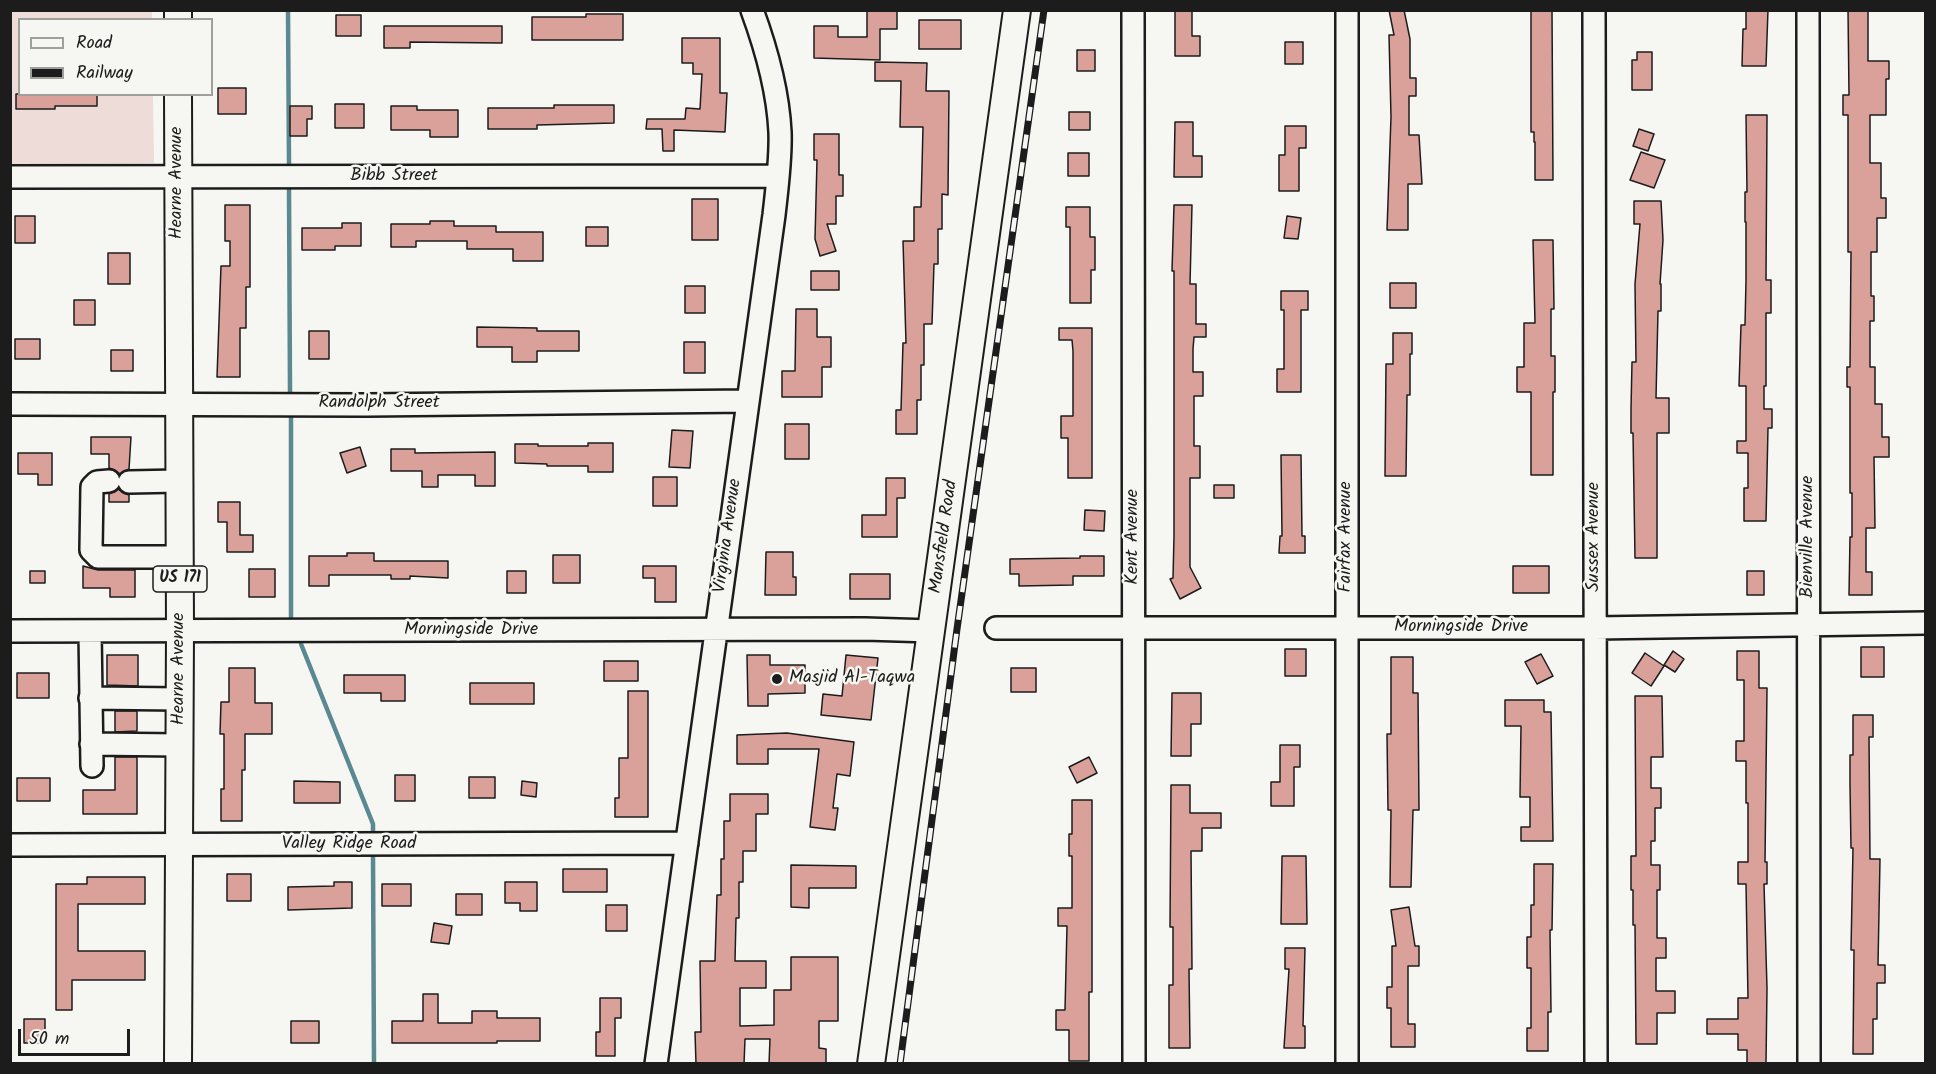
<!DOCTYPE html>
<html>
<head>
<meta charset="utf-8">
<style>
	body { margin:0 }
	#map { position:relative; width:1936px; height:1074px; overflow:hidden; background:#f6f6f2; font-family:Kalam,sans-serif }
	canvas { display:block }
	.frame { position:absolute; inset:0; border:12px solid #1c1c1c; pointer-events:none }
	.legend { position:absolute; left:18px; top:18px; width:195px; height:78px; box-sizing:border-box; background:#f6f6f2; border:2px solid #9f9f9c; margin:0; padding:8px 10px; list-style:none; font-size:18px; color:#1c1c1c }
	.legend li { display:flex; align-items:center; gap:12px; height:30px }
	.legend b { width:30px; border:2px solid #9f9f9c }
	.scale { position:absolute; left:18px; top:1029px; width:112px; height:27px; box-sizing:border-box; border:3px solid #1c1c1c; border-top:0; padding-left:8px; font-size:18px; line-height:21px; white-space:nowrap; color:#1c1c1c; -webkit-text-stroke:4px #f6f6f2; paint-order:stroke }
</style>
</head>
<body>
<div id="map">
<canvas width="1936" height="1074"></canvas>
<div class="frame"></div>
<ul class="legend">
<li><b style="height:8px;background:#f6f6f2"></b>Road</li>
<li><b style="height:8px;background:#1c1c1c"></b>Railway</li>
</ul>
<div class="scale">50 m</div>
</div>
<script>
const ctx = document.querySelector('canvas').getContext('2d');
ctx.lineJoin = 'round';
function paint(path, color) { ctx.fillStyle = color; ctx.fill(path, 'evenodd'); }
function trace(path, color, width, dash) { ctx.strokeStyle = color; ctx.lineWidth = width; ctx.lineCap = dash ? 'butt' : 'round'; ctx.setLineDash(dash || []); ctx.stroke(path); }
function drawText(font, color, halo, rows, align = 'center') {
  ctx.font = font + ' Kalam,sans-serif'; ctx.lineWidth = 5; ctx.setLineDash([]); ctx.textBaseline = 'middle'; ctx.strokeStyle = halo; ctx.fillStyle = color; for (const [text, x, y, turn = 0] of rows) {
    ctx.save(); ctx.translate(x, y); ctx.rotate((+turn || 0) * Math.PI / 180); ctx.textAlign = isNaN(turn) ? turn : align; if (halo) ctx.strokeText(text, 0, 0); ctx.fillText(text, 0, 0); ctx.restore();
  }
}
const built = new Path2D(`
	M10,11h142v8l-132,1v74l133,1 1,68 -143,2z`);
const stream = new Path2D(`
	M288,10l1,154
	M289,189l1,203
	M291,417v202
	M301,644l72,180v8
	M373,856l1,208`);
const building = new Path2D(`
	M867,10h30v19h-17v31l-66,-2v-32h24v11h29z
	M1175,10h17v26h8v20h-25z
	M1389,10h15l6,29v39h6v18h-7v39h10l3,49h-14v46h-21l4,-113 -2,-82h5z
	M1531,10h21l1,170h-18v-38h-1v-10h-3z
	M1746,10h22l-2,56h-24l1,-37h3z
	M1848,10h20v51h21v18h-3v36h-16v48h11v35h5v20h-9v34h-6v44h3v25h-4v46h5v37h7v33h7v20h-15l1,71h-9v44h6v23h-23l1,-58h2v-44h-2v-106h-3v-20h3l1,-115h-3v-137h-5v-20h6z
	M586,14h37v26h-91v-23h54z
	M336,15h25v21h-25z
	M919,20h42v29h-42z
	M384,26h118v17l-92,-1v6h-26z
	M682,38h38v55h7l-2,39 -51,-2v21h-11l-1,-22h-16l1,-10h38l1,-11 14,1 2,-35h-9v-11h-11z
	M1285,42h18v22h-18z
	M1077,50h18v21h-18z
	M1637,52h15v38h-20v-30h5z
	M875,62l52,1 -1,28h23l-1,104 -6,-1v35h-4v35h-4l-2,60h-8v41h-3v35h-4v34h-21v-24h5l2,-67h3l-3,-102h11v-34h7l2,-80h-23l1,-46h-26z
	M218,88h28v26h-28z
	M16,94h81v12h-42v3h-39z
	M335,104h29v24h-29z
	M554,105h60v18l-77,2v4h-49v-21h66z
	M290,106h22v13h-5v17h-17z
	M391,106h26v4h41v27h-28v-7h-39z
	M1069,112h21v18h-21z
	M1746,115h21l-1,165h5v33h-5v73h-2v23h8v19h-4l-2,93h-22v-33h4v-35h-11v-12h9v-55h-7l2,-61h4l1,-45v-58h-1v-30h2z
	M1175,122h18v34h9v21h-28z
	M1285,126h21v22h-7v43h-20v-36h6z
	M1639,129l15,5 -6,17 -15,-5z
	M814,134h25v41h4v21h-7v28h-9l9,27 -16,5 -5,-17 2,-79h-3z
	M1641,152l24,8 -11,28 -24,-8z
	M1068,153h21v23h-21z
	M692,199h26v41h-26z
	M1634,201h27l2,39 -3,44h1v27h-3l-2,87h13v35h-12v125h-22l-2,-125h-2v-24l1,-47h4l-1,-78 5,-60h-6z
	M225,205h25v82h-4v41h-6v49h-23l4,-111h9v-25h-5z
	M1174,205h18l-2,79h6v40h10v13h-12l-1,12v23h10v24h-9v50h6v32h-10v89l11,21 -21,11 -10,-20 3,-1 1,-42v-265h-2z
	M1066,207h24v30h5v33h-4v33h-21v-76h-4z
	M15,216h20v27h-20z
	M1287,216l14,2 -3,21 -14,-1z
	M430,221h24v5h42v6h47v29h-30v-12h-46v-8h-51v6h-25v-23h39z
	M342,223h19v23h-26v4h-33v-22h40z
	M586,227h22v19h-22z
	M1533,240h20l1,69h-3v47h4v36h-2v83h-22v-83h-14v-25h7v-44h11z
	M108,253h22v31h-22z
	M811,271h28v19h-28z
	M1390,283h26v25h-26z
	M685,286h20v27h-20z
	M1281,291h27v19h-7v82h-24v-23h7v-59h-3z
	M74,300h21v25h-21z
	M796,309h21v28h14v30h-9v30h-40v-26h13z
	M477,327l60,1v3h42v20h-42v11h-25v-15h-35z
	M1059,328h33v150h-24v-40h-7v-22h12v-65l-1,-11h-13z
	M309,331h20v28h-20z
	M1393,333h19v21h-2v41h-3l-1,81h-21l1,-112h7z
	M15,339h25v20h-25z
	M684,342h21v31h-21z
	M111,350h22v21h-22z
	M785,424h24v35h-24z
	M672,430l21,1 -3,37 -21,-1z
	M91,437h40l-2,32 -9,5 -5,-4 -6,-2v-14h-18z
	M588,443h25v29h-25v-6h-41v-2l-32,-1v-19h23v2h50z
	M360,447l6,19 -19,7 -7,-20z
	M391,449h24v4l80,-1v34h-20v-11h-37v12h-16v-16h-31z
	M18,453h34v32h-14v-11h-20z
	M1281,455h20l1,81h3v17h-26l1,-17h2z
	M653,477h24v29h-24z
	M886,478h19v20h-8v39h-35v-22h24z
	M1214,485h20v13h-20z
	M118,489l5,4 6,2v7h-20v-8z
	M218,502h22v33h13v17h-26v-30h-9z
	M1085,510l20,1 -1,20 -20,-1z
	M766,552h27v25h3v18h-31z
	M347,553h27v8h74v17l-38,-2v3h-19v-4h-62v11h-20v-30h38z
	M553,555h27v28h-27z
	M1080,556h24v20h-31v9l-54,1v-12h-9v-15l70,-1z
	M83,566l15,4h37v27h-25v-9h-27z
	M643,566h33v36h-21v-24h-12z
	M1513,566h36v27h-36z
	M249,569h26v28h-26z
	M30,571h15v12h-15z
	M507,571h19v22h-19z
	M1747,571h17v24h-17z
	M850,574h40v25h-40z
	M1861,647h23v30h-23z
	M1285,649h21v27h-21z
	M1673,651l11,8 -9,13 -11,-7z
	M1737,651h22v37h8l-2,174h2v22h-3l3,104 -1,76h-19v-14h-9v-16h-31v-15h31v-21h10l-2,-114h-8v-22h10v-59h-2v-42h-10v-20h8v-61h-7z
	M1645,653l19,13 -13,20 -19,-13z
	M1541,654l12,22 -16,8 -12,-22z
	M107,655h31v31l-31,-1z
	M747,655h23v10h35v28l-37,1v12h-20z
	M846,655l32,3 -7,62 -50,-5 2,-21 19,2z
	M1391,657h22v36h5l1,117h-6l-2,77h-21l1,-77h-3l-1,-76h4z
	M604,661h34v20h-34z
	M229,668h26v35h17v31h-27v36h-3v51h-21v-32h3v-55h-4l1,-32h8z
	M1011,668h25v24h-25z
	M17,673h32v25h-32z
	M344,675h61v26h-24v-8h-37z
	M470,683h64v21h-64z
	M628,691h20v126h-33v-19h4v-40h9z
	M1172,693h29v31h-10v32h-20z
	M1635,696h27l1,61h-12v31h10v20h-6v33h-4v24h9v25h-3v48h9v20h-10v33h19v22h-18v31h-21l-1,-119h-2v-35h-2v-34h5z
	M1505,700h39v12h7l2,129h-32v-14h9v-30h-10l1,-71h-16z
	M115,711h22v20l-22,1z
	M1853,715h20v22h-4l1,122h10l-2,106h7v18h-8v36h-4v35h-20l1,-104h-3l2,-102h-2l-1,-63v-30h3z
	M787,733l67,9 -4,34 -13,-2 -4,34h5l-3,22 -25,-3 9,-78h-51v15h-31v-29z
	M1280,745h20v22h-6v39h-23v-24h9z
	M115,757h22v57h-54v-24h32z
	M1089,757l8,16 -20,10 -8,-16z
	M395,775h20v26h-20z
	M469,777h26v21h-26z
	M17,778h33v23h-33z
	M294,781l46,1v21h-46z
	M522,781l15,2 -1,14 -15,-2z
	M1171,785h19v28h31v15h-19v23h-11l1,118h-3l1,79h-21v-63h4v-58h-3z
	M730,794h38v20h-12v37h-13v31h-4v36h-3l-1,43h31v27h-26v38l34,-1v-35h17v-33h47v64h-19v27l7,1v15h-57l1,-25h-25l-1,25h-48l-1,-32h6l-1,-71h15l2,-66h4v-36h3v-38h6z
	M1072,800h20v192h-3v69h-20v-31h-13v-20h9l2,-84h-9v-18h14v-52h-3v-22h3z
	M1282,856h24l1,68h-26z
	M1534,864h19l-1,66h-2l1,82h-3v39h-21v-23h4v-60h-4v-31h4v-32h3z
	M791,865l65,1v22h-47v20l-18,-1z
	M563,869h44v23h-44z
	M227,874h24v27h-24z
	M87,877h58v27h-67v47h67v29h-73v30h-16v-126h31z
	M334,882h18v26l-64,2v-23l46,-1z
	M505,882h32v29h-17v-8h-15z
	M382,884h29v22h-29z
	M456,894h26v21h-26z
	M606,905h21v26h-21z
	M1409,907l6,39h4v20h-11v58h7v23h-24v-39h-4v-21h5v-41h4l-5,-36z
	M434,923l18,3 -3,18 -18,-2z
	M1285,948h20l-2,78h2v22h-21l5,-79h-4z
	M423,994h15v29h34v-12h25v7h43v23h-43v2h-105v-22h31z
	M600,998h21v20h-6v38h-19v-24h4z
	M24,1019h21v24h-21z
	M291,1021h28v22h-28z`);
const minor = new Path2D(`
	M1133,10l1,1054
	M1347,10v1054
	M1594,10l2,1054
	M1808,10l1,1054
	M10,177l768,-1
	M10,404l357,1 381,-4
	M109,481l-12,1 -5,5 -1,63 7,7h81
	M129,482l50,-1
	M996,628h599l331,-5
	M10,631l855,-2 67,2
	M90,631l2,135
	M90,698l90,1
	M91,744l89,1
	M10,845l677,-2
	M656,1064l118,-849c3,-27 7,-56 6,-83 -2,-41 -14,-84 -28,-122`);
const major = new Path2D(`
	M178,10v10
	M178,94l2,537 -2,433
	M871,1064l146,-1054`);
const rail = new Path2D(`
	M900,1064l57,-435 87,-619`);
const markers = [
	[777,679,6,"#1c1c1c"]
];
const shields = [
	[180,579,54]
];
const shieldNames = [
	["US 171",180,579]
];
const streetNames = [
	["Bibb Street",394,177],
	["Hearne Avenue",178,183,-90],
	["Randolph Street",379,404],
	["Virginia Avenue",729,536,-82],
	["Mansfield Road",945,537,-82],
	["Kent Avenue",1134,537,-90],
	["Fairfax Avenue",1347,537,-90],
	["Sussex Avenue",1595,537,-90],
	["Bienville Avenue",1809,537,-90],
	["Morningside Drive",1461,628],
	["Morningside Drive",471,631],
	["Hearne Avenue",180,669,-90],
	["Valley Ridge Road",349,845]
];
const poiNames = [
	["Masjid Al-Taqwa",789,679]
];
paint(built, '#eedcd8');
trace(stream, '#5a8992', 4.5);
paint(building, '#daa19a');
trace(building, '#1c1c1c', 1.5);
trace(minor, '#1c1c1c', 26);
trace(major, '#1c1c1c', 30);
trace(minor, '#f6f6f2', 21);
trace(major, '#f6f6f2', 26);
trace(rail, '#1c1c1c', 7);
trace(rail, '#f6f6f2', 4.5, [14]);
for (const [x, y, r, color] of markers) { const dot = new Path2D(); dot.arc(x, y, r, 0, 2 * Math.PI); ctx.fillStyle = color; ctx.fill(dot); trace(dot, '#f6f6f2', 2); }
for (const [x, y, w] of shields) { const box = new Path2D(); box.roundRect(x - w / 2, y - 13, w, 26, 4.5); ctx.fillStyle = '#f6f6f2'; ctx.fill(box); trace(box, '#1c1c1c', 1.5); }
drawText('bold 16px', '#1c1c1c', null, shieldNames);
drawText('18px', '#1c1c1c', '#f6f6f2', streetNames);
drawText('18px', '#1c1c1c', '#f6f6f2', poiNames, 'left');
</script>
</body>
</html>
